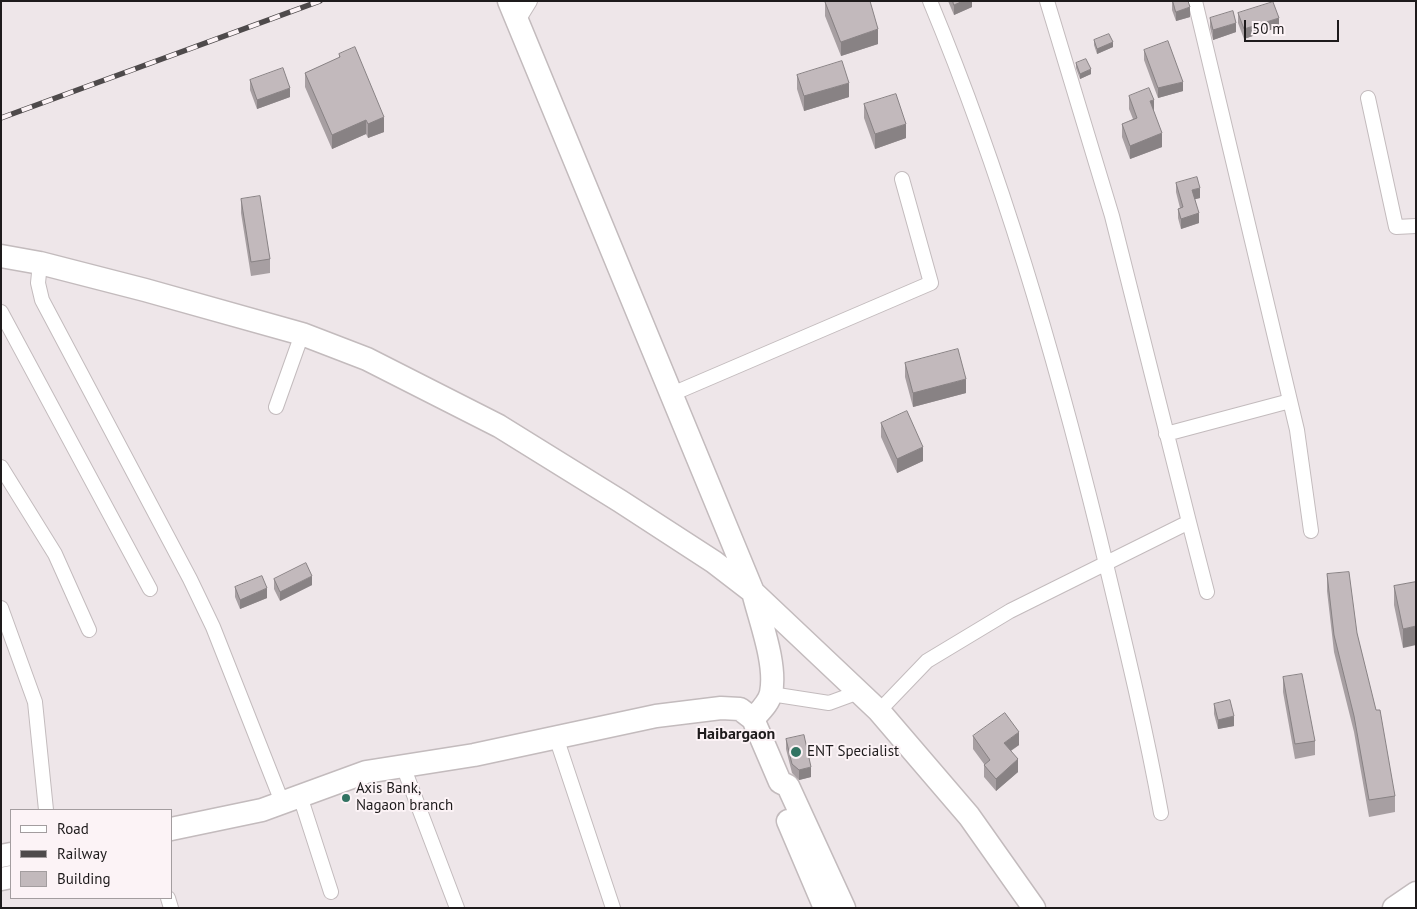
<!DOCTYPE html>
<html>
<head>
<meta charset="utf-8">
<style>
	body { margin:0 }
	#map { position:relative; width:1417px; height:909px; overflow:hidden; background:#eee6e9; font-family:"PT Sans",sans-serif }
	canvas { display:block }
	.frame { position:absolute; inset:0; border:2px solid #1e1b1c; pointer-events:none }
	.legend { position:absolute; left:10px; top:809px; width:162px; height:90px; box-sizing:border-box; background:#fcf3f6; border:1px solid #a39d9f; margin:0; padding:6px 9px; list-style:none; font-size:15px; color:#1e1b1c }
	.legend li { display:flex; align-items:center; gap:10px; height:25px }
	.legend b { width:25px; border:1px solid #a39d9f }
	.scale { position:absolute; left:1244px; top:20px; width:95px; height:22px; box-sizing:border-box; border:2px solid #1e1b1c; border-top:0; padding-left:6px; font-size:15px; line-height:18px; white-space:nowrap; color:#1e1b1c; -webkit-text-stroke:4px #fcf3f6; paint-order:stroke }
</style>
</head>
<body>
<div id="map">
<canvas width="1417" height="909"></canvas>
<div class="frame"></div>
<ul class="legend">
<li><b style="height:6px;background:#fff"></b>Road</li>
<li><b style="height:6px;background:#4e4a4b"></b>Railway</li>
<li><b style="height:14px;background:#c2b9bc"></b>Building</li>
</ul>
<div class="scale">50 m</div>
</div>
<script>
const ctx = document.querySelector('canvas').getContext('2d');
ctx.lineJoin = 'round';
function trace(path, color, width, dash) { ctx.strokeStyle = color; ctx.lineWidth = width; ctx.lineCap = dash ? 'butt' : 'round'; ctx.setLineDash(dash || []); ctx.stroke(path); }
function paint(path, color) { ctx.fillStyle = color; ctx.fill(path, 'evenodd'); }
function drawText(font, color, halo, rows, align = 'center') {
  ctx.font = font + ' "PT Sans",sans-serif'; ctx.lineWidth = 4; ctx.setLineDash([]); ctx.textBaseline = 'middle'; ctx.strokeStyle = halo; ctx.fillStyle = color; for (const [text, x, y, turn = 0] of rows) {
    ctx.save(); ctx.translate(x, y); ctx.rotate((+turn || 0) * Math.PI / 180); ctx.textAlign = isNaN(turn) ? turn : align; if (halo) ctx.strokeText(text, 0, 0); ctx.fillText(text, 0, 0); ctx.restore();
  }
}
const minor = new Path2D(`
	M930,1c72,173 124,352 169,534 22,92 45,184 62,278
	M1195,1l102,429 14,101
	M517,22l13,-21
	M1368,98l28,129 20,-1
	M40,263l-2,20 4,17 148,279 23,48 69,175
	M1,312l149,277
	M672,394l259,-111 -29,-104
	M276,407l26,-73
	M1166,434l124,-33
	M1,467l54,87 34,76
	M1189,522l18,70
	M1,608l34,94 11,108
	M771,694l58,9 30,-11
	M879,711l48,-50 83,-50 179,-89 -77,-306 -65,-215
	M556,737l57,171
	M403,766l54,142
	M300,796l31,96
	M168,898l3,10`);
const primary = new Path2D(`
	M509,1l244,591c7,29 24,72 18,101 -2,10 -11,18 -18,26
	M1,256l39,7 105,27 157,44 65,25 132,67 121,75 94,61 39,30 126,119 90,105 65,92
	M788,821l37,87
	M171,829l91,-19 104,-38 108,-17 182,-39 65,-8 19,1 13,10 27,63 8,4 56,122
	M1,856l10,-2
	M1,879l10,-2
	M1394,908l22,-15`);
const rail = new Path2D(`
	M1,118l319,-117`);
const wall = new Path2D(`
	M825,1l53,43 -37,12 -16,-40z
	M948,1h24v6l-18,8z
	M1172,1l18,16 -14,4 -4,-11z
	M1238,13l41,14 -35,12 -6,-16z
	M1210,18l26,14 -23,8 -3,-13z
	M1094,40l19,7 -16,7 -3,-9z
	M1144,50l39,41 -25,7 -14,-38z
	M339,54l45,78 -16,6 -2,-4 -34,15 -27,-62v-14l34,-15z
	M1076,63l15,11 -11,5 -4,-11z
	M797,75l52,22 -45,14 -7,-22z
	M250,80l40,17 -33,12 -7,-19z
	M1129,96l25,16 8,35 -32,12 -8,-22v-13l11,-5 -4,-10z
	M864,104l42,34 -31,11 -11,-31z
	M1176,183l24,15 -5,1 4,24 -18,6 -3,-11v-9l2,-1 -4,-16z
	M241,199l29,60v14l-19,3 -10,-63z
	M905,363l61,30 -53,14 -8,-30z
	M881,423l42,38 -26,12 -16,-36z
	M1327,574l30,59 38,163v16l-26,5 -15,-85 -20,-80 -7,-61z
	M274,579l38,6 -32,16 -6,-12z
	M1416,582l-13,66 -9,-43v-19z
	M235,587l32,11 -27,11 -5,-12z
	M1283,677l32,64v14l-20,4 -12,-67z
	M1214,704l20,22 -16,3 -4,-15z
	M973,736l46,9 -8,6 7,21 -22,19 -12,-14v-13l-11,-15z
	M786,739l25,38 -12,3 -7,-7 -6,-24z`);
const shadedWall = new Path2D(`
	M963,1h9v6l-18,8v-10z
	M1190,7v10l-14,4v-9z
	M1279,18v9l-35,12v-10z
	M1236,23v9l-23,8v-10z
	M878,29v15l-37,12v-14z
	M1113,42v5l-16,7v-5z
	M1091,69v5l-11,5v-5z
	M1183,82v9l-25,7v-10z
	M849,83v14l-45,14v-15z
	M290,88v9l-33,12v-9z
	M1154,100v13l-4,-12z
	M384,117v15l-16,6v-14z
	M366,120v14l-34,15v-14z
	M906,124v14l-31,11v-15z
	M1162,133v14l-32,12v-13z
	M1200,188v10l-8,2v-10z
	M1199,213v10l-18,6v-10z
	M966,379v14l-53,14v-14z
	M923,447v14l-26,12v-14z
	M312,576v9l-32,16v-9z
	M267,588v10l-27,11v-9z
	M1416,626v19l-13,3v-19z
	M1234,716v10l-16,3v-9z
	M1019,732v13l-15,10v-12z
	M1018,759v13l-22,19v-12z
	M811,767v10l-12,3v-10z`);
const building = new Path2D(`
	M825,1h45l8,28 -37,13z
	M953,1h10l-9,4z
	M1173,1h15l2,6 -14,5z
	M1273,2l6,16 -35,11 -6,-16z
	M1233,11l3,12 -23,7 -3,-12z
	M1109,34l4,8 -16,7 -3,-9z
	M1168,41l15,41 -25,6 -14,-38z
	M355,47l29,70 -16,7 -2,-4 -34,15 -27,-62 35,-16 -1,-3z
	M1086,59l5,10 -11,5 -4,-11z
	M842,61l7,22 -45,13 -7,-21z
	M283,68l7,20 -33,12 -7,-20z
	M1149,88l5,12 -4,1 12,32 -32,13 -8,-22 15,-6 -8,-22z
	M896,94l10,30 -31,10 -11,-30z
	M1197,177l3,11 -8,2 7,23 -18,6 -3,-10 5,-2 -7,-24z
	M260,196l10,63 -19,3 -10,-63z
	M958,349l8,30 -53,14 -8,-30z
	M907,411l16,36 -26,12 -16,-36z
	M306,563l6,13 -32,16 -6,-13z
	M1349,572l8,61 19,77h4l15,86 -26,4 -15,-84 -20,-81 -7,-61z
	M262,576l5,12 -27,12 -5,-13z
	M1416,582v44l-13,3 -9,-43z
	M1302,674l13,67 -20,3 -12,-67z
	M1230,700l4,16 -16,4 -4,-16z
	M1005,713l14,19 -15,11 14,16 -22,20 -12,-14 6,-5 -17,-24z
	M804,735l7,32 -12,3 -7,-6 -6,-25z`);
const markers = [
	[796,752,6,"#327362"],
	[346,798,5,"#327362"]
];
const poiNames = [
	["ENT Specialist",807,752],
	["Axis Bank,",356,789],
	["Nagaon branch",356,806]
];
const neighbourhoodNames = [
	["Haibargaon",736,734]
];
trace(minor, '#c3bbbd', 16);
trace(primary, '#c3bbbd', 25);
trace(minor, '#fff', 14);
trace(primary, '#fff', 22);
trace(rail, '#4e4a4b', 5.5);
trace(rail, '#fcf3f6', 4, [11]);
paint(wall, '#a79fa2');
paint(shadedWall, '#888284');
paint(building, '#c2b9bc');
trace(building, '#888284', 1);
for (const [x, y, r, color] of markers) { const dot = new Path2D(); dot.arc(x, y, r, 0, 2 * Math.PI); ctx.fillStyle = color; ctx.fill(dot); trace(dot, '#fcf3f6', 2); }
drawText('15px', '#1e1b1c', '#fcf3f6', poiNames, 'left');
drawText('bold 16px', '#1e1b1c', '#fcf3f6', neighbourhoodNames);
</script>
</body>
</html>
